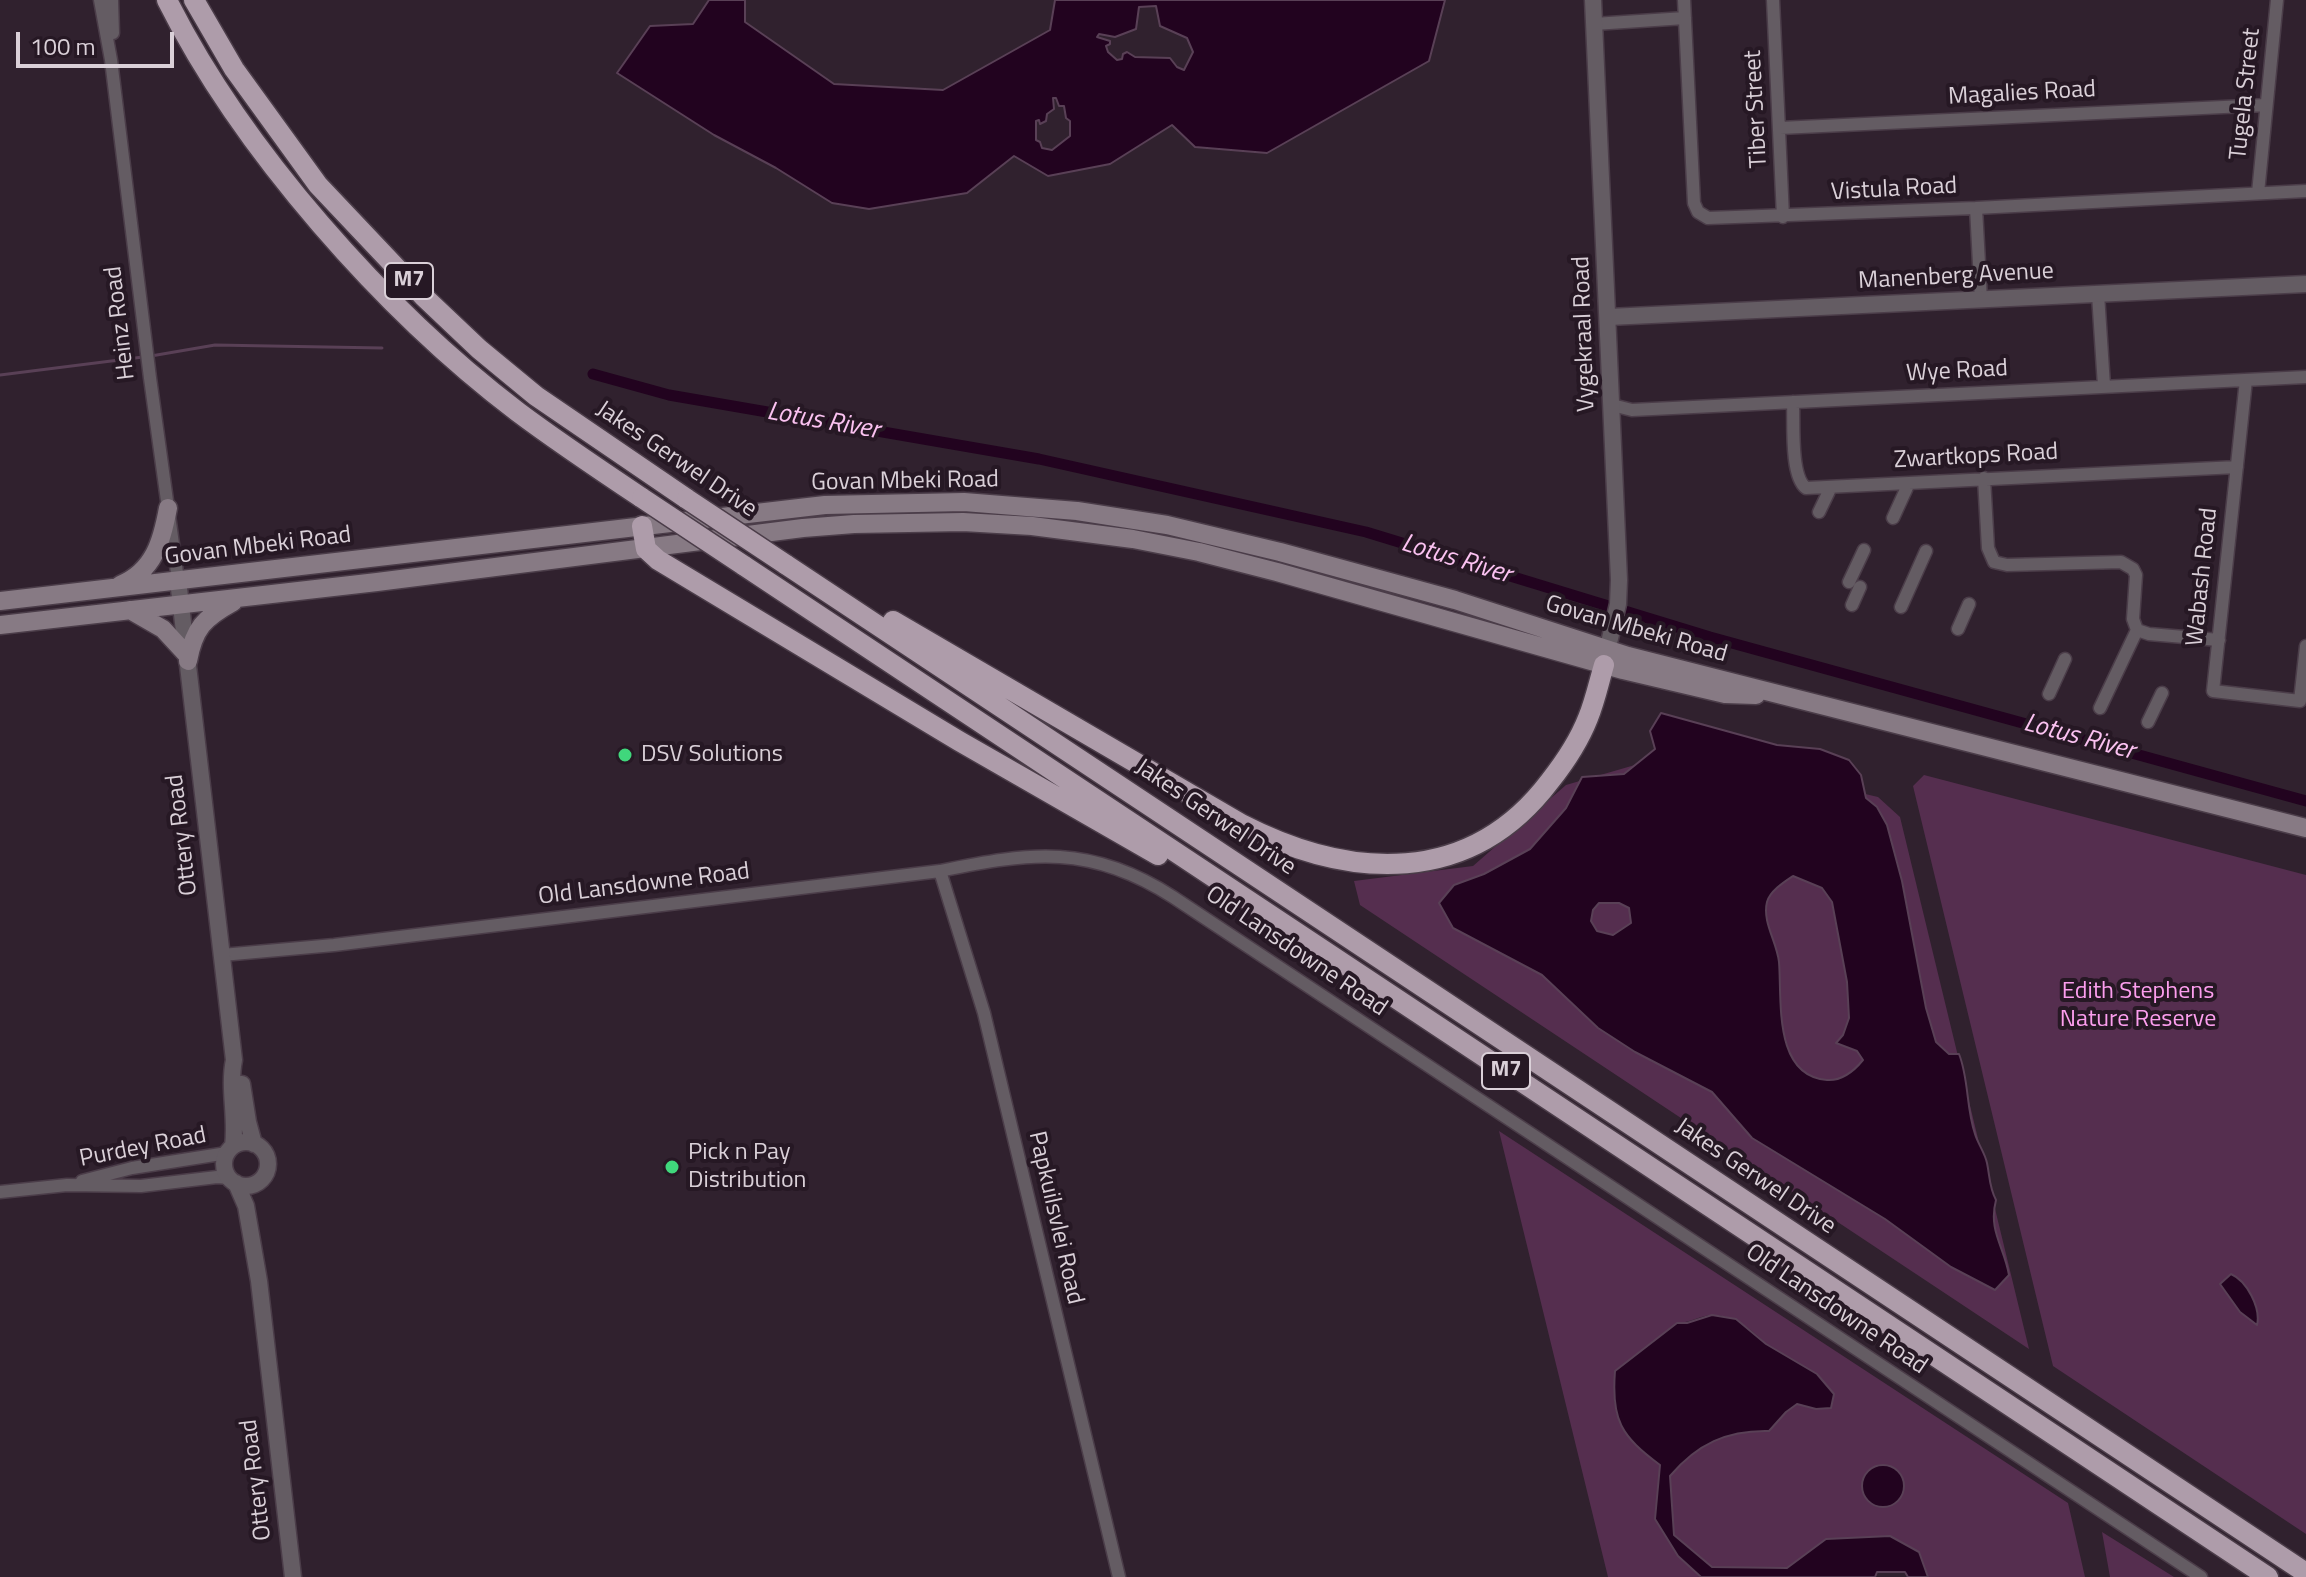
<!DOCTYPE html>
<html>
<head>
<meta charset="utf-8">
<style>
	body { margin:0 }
	#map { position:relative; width:2306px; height:1577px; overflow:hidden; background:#30212e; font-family:"Titillium Web",sans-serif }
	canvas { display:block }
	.scale { position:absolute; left:16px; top:32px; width:158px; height:36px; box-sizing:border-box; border:4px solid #dad0d8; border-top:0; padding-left:10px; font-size:24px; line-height:28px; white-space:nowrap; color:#dad0d8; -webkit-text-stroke:6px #261824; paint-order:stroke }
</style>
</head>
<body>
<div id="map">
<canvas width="2306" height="1577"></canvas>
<div class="scale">100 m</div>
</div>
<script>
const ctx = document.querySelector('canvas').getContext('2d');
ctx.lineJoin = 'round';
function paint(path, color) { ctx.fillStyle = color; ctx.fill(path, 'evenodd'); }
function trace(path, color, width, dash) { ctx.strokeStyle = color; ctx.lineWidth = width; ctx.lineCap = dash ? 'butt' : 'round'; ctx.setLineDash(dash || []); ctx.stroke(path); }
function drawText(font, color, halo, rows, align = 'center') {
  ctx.font = font + ' "Titillium Web",sans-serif'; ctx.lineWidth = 8; ctx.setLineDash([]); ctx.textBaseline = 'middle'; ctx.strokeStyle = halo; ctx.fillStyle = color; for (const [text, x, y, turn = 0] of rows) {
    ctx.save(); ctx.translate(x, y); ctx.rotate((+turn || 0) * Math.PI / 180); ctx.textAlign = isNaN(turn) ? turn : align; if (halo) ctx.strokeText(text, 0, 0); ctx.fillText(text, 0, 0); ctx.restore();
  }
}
const green = new Path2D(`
	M1683,751l195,46 22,20 129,532 -669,-444 -6,-24 119,-15 93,-81z
	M1924,775l382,100v659l-253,-168 -140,-580z
	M1499,1131l569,372 17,74h-157l-9,-25 -93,-13 -39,29 -75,-1 -38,-32 -4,-59c28,-32 56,-46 99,-45l17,-19 11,-8 19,5c-23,-31 -60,-94 -103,-94 -12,0 -23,8 -36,8l-62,48c-4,49 6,65 45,94l-5,54 23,37 23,21h-93z
	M2102,1532l72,45h-64z`);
const water = new Path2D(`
	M709,0h36v22l89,62 109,6 107,-60 5,-30h390l-16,61 -162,92 -72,-6 -23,-22 -62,39 -62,12 -34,-20 -47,37 -98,16 -37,-6 -56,-35 -62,-33 -97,-62 33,-47 43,-2zM1156,6l4,20 27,12 6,14 -9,18 -7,-3 -7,-9 -35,-1 -8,-5 -4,2 -1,5 -5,1 -9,-8 -2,-6 4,-2v-3l-13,-4 2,-3 16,3 21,-8 3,-22zM1053,98h3l3,8h5l2,12 4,3v15l-18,14 -10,-2 -2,-6 -4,-2v-19l3,-1 1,4 6,-3 1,-7 7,-5z
	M1661,713l116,32 43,4 29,11 12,15 5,23 11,9 10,18 15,56 24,127 10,34 13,12h10c10,25 7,54 16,80 3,10 10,19 12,29 3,14 2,24 9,37 -8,31 8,46 13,75l-14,15 -44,-23 -66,-48 -133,-81 -40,-46 -77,-40 -37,-24 -56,-53 -89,-47 -14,-25 15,-18 30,-11 46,-25 36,-41 16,-31 42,-3 31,-25 -5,-18zM1793,876l29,12 10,14 15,80 2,36 -6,17 -7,8 21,8 6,9c-9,11 -21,21 -36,20 -54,-4 -45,-80 -48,-118 -2,-20 -17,-40 -12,-60 3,-11 17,-20 26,-26zM1599,903h20l10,5 2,15 -18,12 -16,-4 -6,-10 2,-11z
	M2231,1274c16,7 30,34 26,51l-17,-13 -20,-28z
	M1712,1315l24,4 30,25 51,30 17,20 -3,14 -15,1 -19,-5 -11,8 -17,19c-42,-1 -72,13 -99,45l4,59 38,32 75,1 39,-29 64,-3 29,16 9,25h-20l-3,-5h-28l-2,5h-174l-23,-21 -23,-37 5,-54c-39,-29 -49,-45 -45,-94l62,-48h10z
	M1862 1486a21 21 0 1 1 42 0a21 21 0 1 1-42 0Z`);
const stream = new Path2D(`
	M151,356l64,-11 167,3
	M0,375l143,-18`);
const canal = new Path2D(`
	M593,374l76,21 370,64 327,73 344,105 596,164`);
const minor = new Path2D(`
	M100,0l11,60 39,318 28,202
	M112,0l1,33
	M1684,0l10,203 4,9 10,6 268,-10 330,-17
	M1773,0l10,217
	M1594,24l91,-6
	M1780,128l486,-23
	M2258,193l19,-193
	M1976,208l5,92
	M2098,294l6,92
	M2246,380l-33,311 87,10 6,-55
	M1793,402c1,20 -3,74 13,86l431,-21
	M1612,405l20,5 674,-33
	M1984,478l4,70 6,14 13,3 114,-3 12,7 3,6 -3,44 4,11 12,4 70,6
	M1819,512l12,-25
	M1893,518l16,-35
	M1849,582l15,-32
	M1852,605l8,-18
	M1901,607l25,-56
	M1958,629l11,-25
	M2049,694l16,-35
	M2100,708l37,-78
	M2148,722l14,-29
	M940,871l44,142 135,564
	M222,955l112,-10 606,-74c91,-19 151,-27 233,26l1028,680
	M82,1181l50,-13 95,-15
	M0,1192l67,-7 74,1 76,-9 12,1`);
const tertiary = new Path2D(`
	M1593,0l26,580 -1,24 -13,56
	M1609,317l697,-33
	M178,580l56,480c-6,28 3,58 -1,86
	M242,1084l6,38 6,22
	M224 1164a22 22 0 1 1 44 0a22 22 0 1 1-44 0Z
	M236,1183l10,23 13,75 34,296`);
const secondary = new Path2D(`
	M120,585c34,-14 42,-44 48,-77
	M0,601l825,-96 139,-3 113,9 90,14 113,27 175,48 173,56 678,172
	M130,610l33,19 24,26
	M0,625l377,-43 426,-54 51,-4 109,-2 69,4 101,13 66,13 78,20 346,98 102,24 31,1
	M188,661c6,-33 16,-43 45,-59`);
const trunk = new Path2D(`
	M167,0c75,150 218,311 351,412 40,30 82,58 124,86
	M194,0l40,69 84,116 105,111 56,53 57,47 151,103
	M642,526l4,23 12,11 301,181 199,114
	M785,564l1521,1009
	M743,565l1525,1012
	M893,621l348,203c109,56 229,63 309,-43 15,-19 29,-40 38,-63 7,-17 11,-36 16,-53`);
const trunkBridge = new Path2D(`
	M642,498l101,67
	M687,499l98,65`);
const markers = [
	[625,755,8,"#40d77c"],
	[672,1167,8,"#40d77c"]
];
const shields = [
	[409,281,48],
	[1506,1071,48]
];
const shieldNames = [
	["M7",409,281],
	["M7",1506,1071]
];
const streetNames = [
	["Magalies Road",2022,94,-3],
	["Tugela Street",2246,94,-84],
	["Tiber Street",1757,109,-93],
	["Vistula Road",1894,190,-3],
	["Manenberg Avenue",1956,277,-3],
	["Heinz Road",121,323,-97],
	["Vygekraal Road",1585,334,-92],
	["Wye Road",1957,372,-3],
	["Zwartkops Road",1976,457,-3],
	["Jakes Gerwel Drive",676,460,34],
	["Govan Mbeki Road",905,482,-1],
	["Govan Mbeki Road",258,547,-7],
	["Wabash Road",2203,577,-84],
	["Govan Mbeki Road",1636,630,16],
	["Jakes Gerwel Drive",1215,818,34],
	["Ottery Road",183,835,-97],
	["Old Lansdowne Road",644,885,-7],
	["Old Lansdowne Road",1296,952,34],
	["Purdey Road",143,1148,-11],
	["Jakes Gerwel Drive",1755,1177,34],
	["Papkuilsvlei Road",1055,1218,77],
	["Old Lansdowne Road",1836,1310,34],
	["Ottery Road",257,1480,-97]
];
const poiNames = [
	["DSV Solutions",641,755],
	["Pick n Pay",688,1153],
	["Distribution",688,1181]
];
const parkNames = [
	["Edith Stephens",2138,992],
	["Nature Reserve",2138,1020]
];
const waterNames = [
	["Lotus River",823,422,10],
	["Lotus River",1456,560,17],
	["Lotus River",2079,738,15]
];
paint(green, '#552e4f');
paint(water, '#22031f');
trace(water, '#594056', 2);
trace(stream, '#594056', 3);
trace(canal, '#22031f', 11);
trace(minor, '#4b3d49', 15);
trace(tertiary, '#4b3d49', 19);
trace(secondary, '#4b3d49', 21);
trace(trunk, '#4b3d49', 23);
trace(minor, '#645c63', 12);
trace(tertiary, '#645c63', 16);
trace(secondary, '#877a84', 18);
trace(trunk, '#ae9caa', 20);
trace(trunkBridge, '#4b3d49', 23, []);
trace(trunkBridge, '#ae9caa', 20);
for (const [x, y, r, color] of markers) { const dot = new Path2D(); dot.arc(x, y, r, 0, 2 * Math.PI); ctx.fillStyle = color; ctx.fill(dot); trace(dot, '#261824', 3); }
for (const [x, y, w] of shields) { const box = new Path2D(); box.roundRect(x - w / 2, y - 18, w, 36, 6); ctx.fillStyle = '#261824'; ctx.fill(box); trace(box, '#dad0d8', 2); }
drawText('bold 22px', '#dad0d8', null, shieldNames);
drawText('24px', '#dad0d8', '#261824', streetNames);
drawText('24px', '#dad0d8', '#261824', poiNames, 'left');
drawText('24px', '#fc9eee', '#261824', parkNames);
drawText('italic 26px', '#fbc2f1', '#261824', waterNames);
</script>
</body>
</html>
